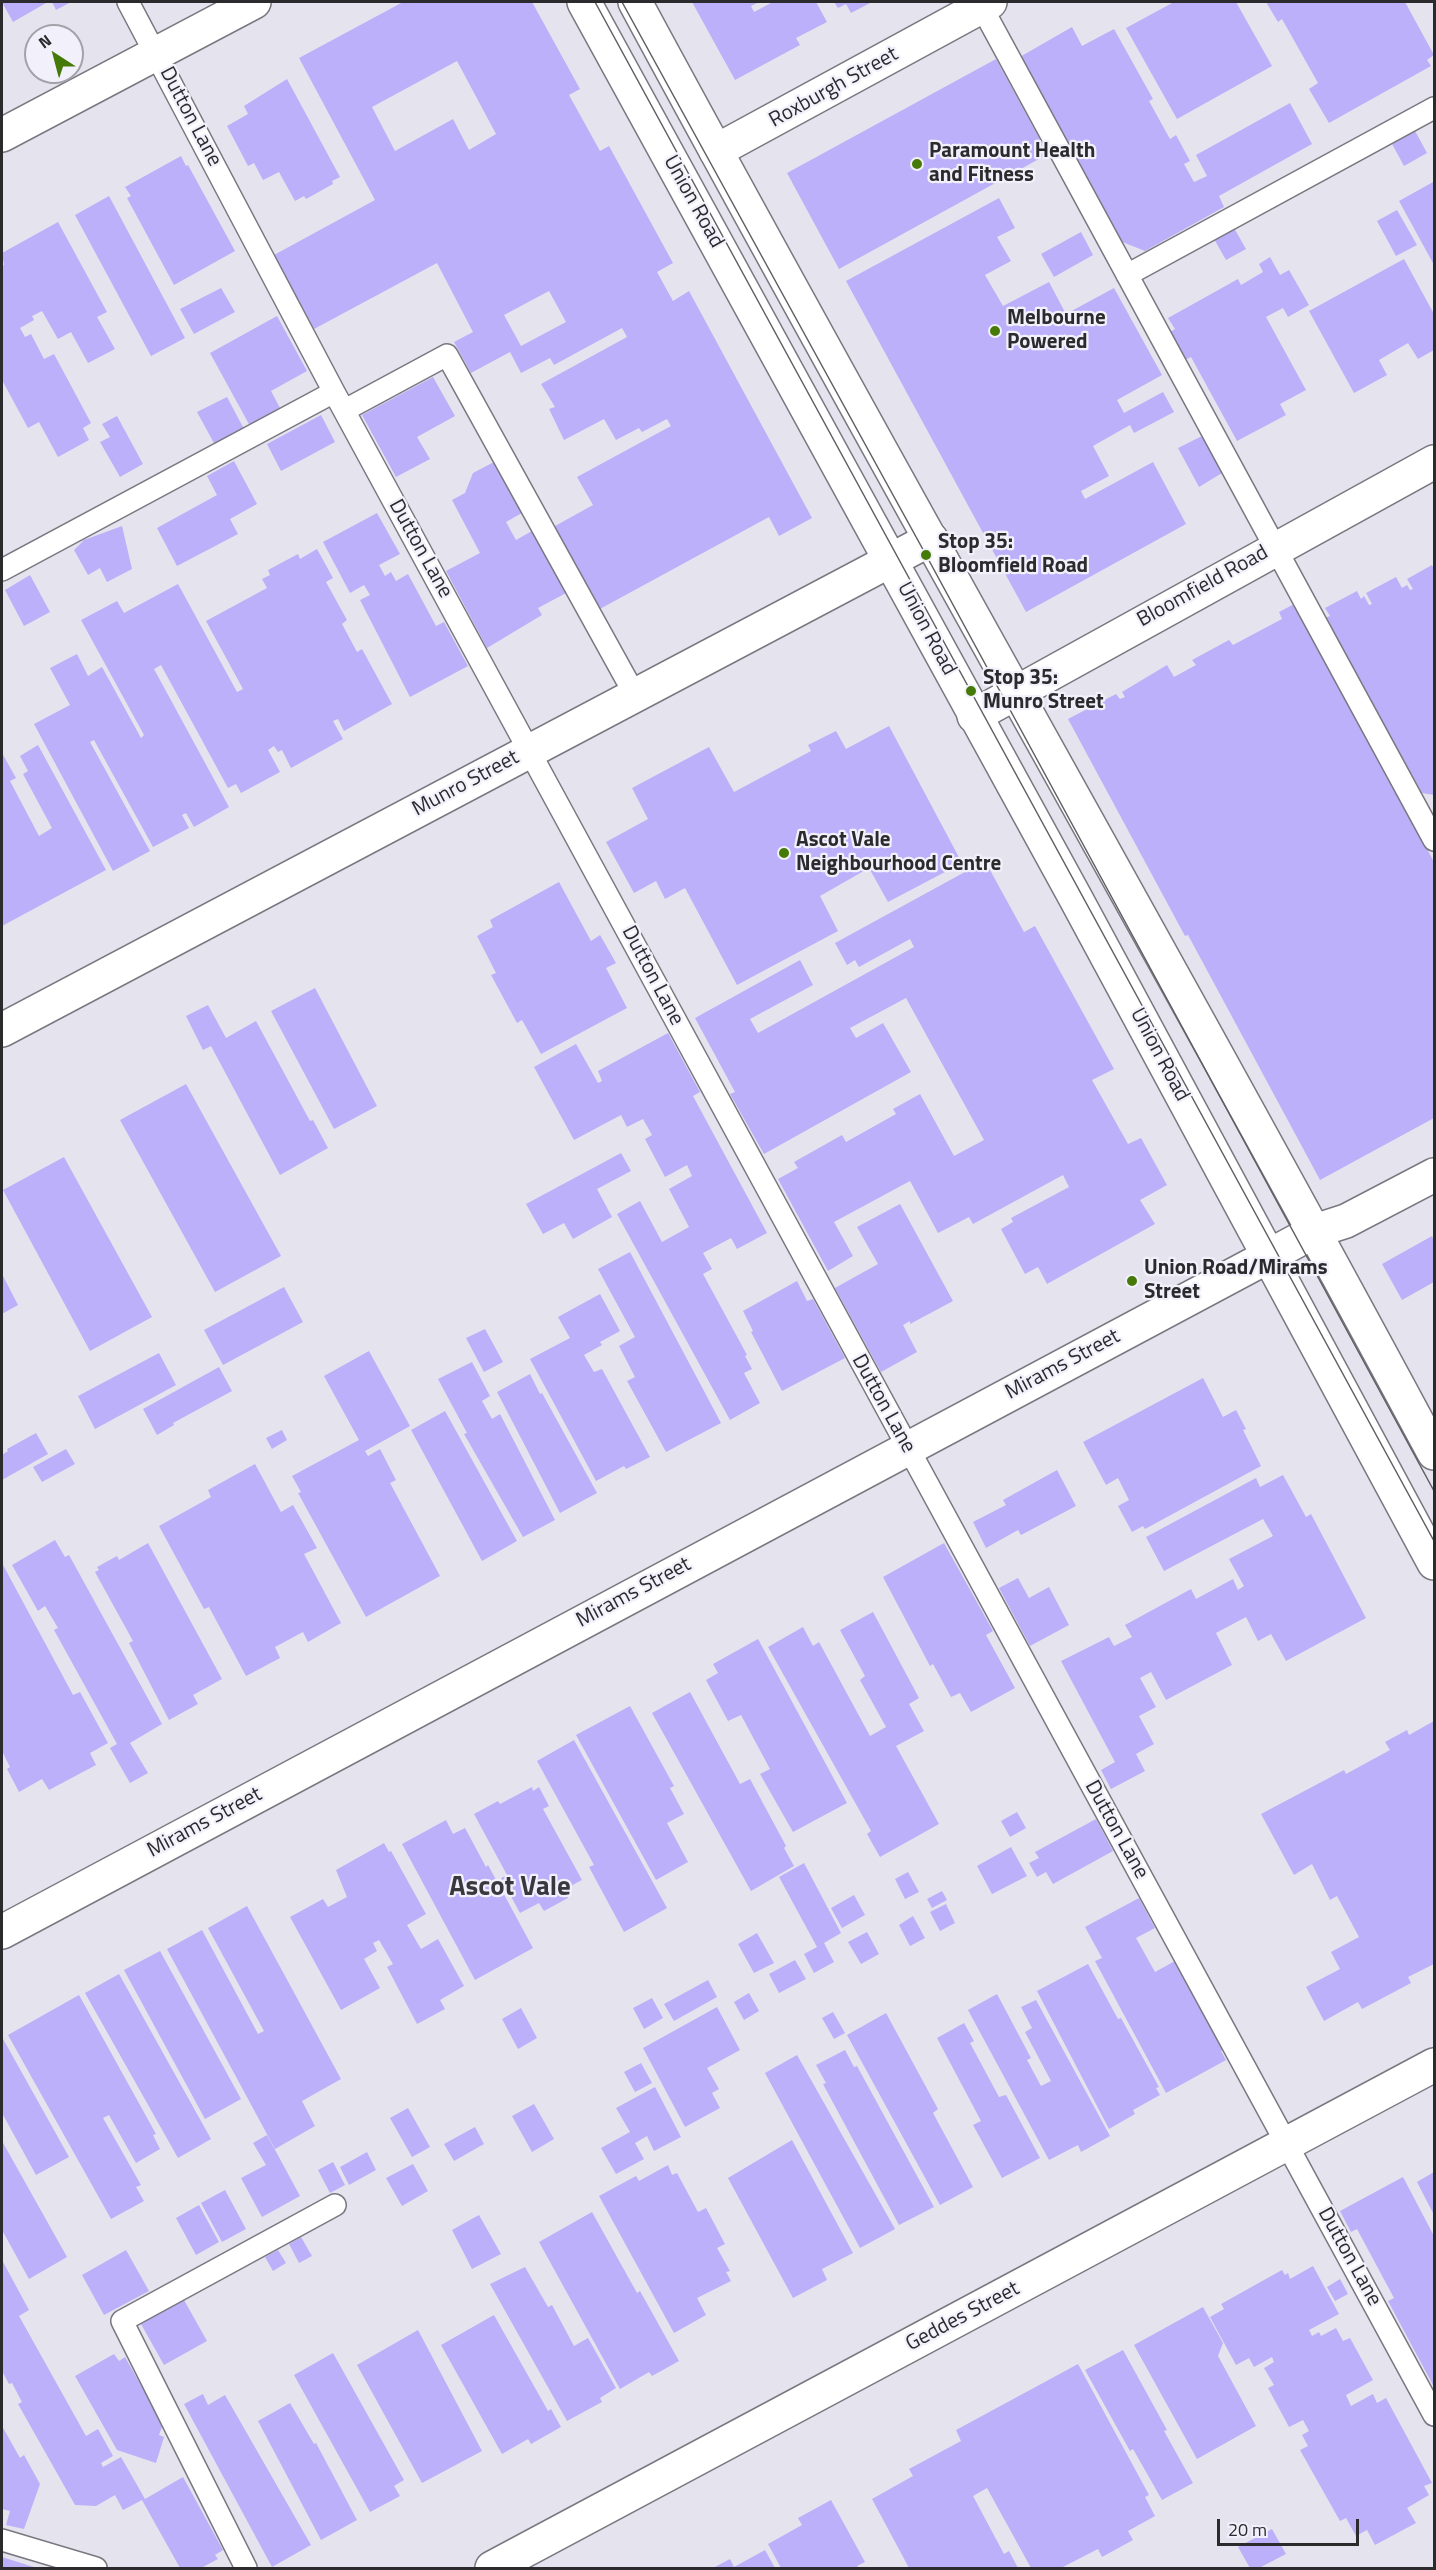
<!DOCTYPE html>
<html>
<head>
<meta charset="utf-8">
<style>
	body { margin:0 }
	#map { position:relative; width:1436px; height:2570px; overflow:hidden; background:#e5e4ee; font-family:"Titillium Web",sans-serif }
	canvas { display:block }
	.frame { position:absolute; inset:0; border:3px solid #2b2b2e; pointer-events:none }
	.north { position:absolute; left:24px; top:24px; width:60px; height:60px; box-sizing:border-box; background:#f2f1fb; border:2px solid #a2a2a9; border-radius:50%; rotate:324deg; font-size:16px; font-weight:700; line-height:24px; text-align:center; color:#2b2b2e }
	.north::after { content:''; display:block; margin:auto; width:21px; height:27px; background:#467a08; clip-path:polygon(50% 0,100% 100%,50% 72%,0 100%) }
	.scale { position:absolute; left:1217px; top:2519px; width:142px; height:27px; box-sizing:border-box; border:3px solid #2b2b2e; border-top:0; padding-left:8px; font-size:18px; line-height:21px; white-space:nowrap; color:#2b2b2e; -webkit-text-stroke:4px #f2f1fb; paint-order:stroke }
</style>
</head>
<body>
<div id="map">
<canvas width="1436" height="2570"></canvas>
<div class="frame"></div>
<div class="north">N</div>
<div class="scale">20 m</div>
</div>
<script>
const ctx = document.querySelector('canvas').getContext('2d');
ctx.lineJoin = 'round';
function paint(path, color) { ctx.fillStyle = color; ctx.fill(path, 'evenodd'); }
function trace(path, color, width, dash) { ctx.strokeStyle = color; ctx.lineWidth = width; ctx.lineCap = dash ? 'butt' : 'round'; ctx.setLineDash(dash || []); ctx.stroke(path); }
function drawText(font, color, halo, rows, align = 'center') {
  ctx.font = font + ' "Titillium Web",sans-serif'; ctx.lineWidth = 4.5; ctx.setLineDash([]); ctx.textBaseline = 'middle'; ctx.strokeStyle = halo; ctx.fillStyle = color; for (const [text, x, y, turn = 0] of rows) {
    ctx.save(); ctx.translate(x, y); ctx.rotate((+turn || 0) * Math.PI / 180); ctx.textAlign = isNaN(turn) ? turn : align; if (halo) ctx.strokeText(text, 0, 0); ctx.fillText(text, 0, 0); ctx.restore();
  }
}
const building = new Path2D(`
	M2,2h43l1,1 -33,19z
	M52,2h19l-15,8z
	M403,2h129l48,87 -11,6 31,56 9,-5 64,117 -16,9 16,29 16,-10 123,227 -33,18 -10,-19 -171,93 -43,-84 38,-21 -16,-28 94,-51 -4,-7 -25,13 -3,-4 -23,12 -12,-21 -40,21 -15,-31 6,-2 -14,-23 86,-47 -5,-9 -68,37 -4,-7 -29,15 -11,-21 -39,21 -17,-31 19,-10 -36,-69 -123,66 -40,-74 101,-55 -76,-142zM457,61l39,73 -27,16 -16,-31 -58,32 -23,-44zM549,291l17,31 -45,24 -17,-31z
	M692,2h67l-8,4 3,6 19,-10h43l11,20 -31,16 4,7 -65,35z
	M834,2h38l-21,11 -5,-9 -8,4z
	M1174,2h62l36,64 -95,53 -51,-91z
	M1266,2h139l29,53 -7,5 4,6 -102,57 -20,-34 9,-6 -36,-64 -4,3z
	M1072,27l10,19 32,-17 39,70 -4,2 21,38 6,-4 14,26 -6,3 10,18 13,-6 -11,-21 94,-52 22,41 -93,52 5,11 -79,44 -25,-10 -102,-183z
	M996,59l52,95 -209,115 -52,-96z
	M287,79l53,98 -8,4 1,3 -27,15 -2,-3 -9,5 -16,-29 -16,8 -9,-17 -6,3 -21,-40 21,-12 -4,-8z
	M1414,129l13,24 -23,13 -13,-24z
	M181,156l5,10 2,-1 47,86 -61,34 -47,-87 4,-2 -6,-9z
	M1433,182l1,3v80l-35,-64z
	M109,196l76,142 -34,18 -76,-141z
	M999,198l16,30 -18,9 14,24 -26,14 18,31 46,-24 17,32 48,-26 48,87 -45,25 7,13 39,-21 11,20 -40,21 -4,-8 -37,21 16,30 -28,15 4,8 68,-37 33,62 -160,88 -180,-331z
	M1397,210l20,35 -21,11 -19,-35z
	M58,222l49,90 -10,5 18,32 -27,14 -17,-31 -13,7 -16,-28 -10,5 2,4 -14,8 5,9 6,-3 13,25 10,-5 37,69 -8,5 6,12 -31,17 -19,-35 -11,6 -26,-48v-114l2,-1 -2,-12z
	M1234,228l12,21 -20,11 -12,-21z
	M1081,232l12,23 -39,22 -13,-23z
	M1270,257l10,18 9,-5 20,35 -21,12 -5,-9 -17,9 40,73 -26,14 6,11 -49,26 -46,-84 -6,3 -15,-28 5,-3 -7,-11 70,-39 3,6 22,-13 -4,-8z
	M1404,259l30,55v36l-16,9 -10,-16 -29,17 8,15 -33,18 -45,-82z
	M221,288l14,24 -41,22 -14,-25z
	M277,316l30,55 -36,20 9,17 -30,18 -40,-73z
	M433,377l22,39 -38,21 13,22 -34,18 -34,-62z
	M227,397l17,32 -29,16 -18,-33z
	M321,415l14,27 -54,29 -14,-27z
	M117,416l26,48 -23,13 -20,-35 10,-5 -8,-13z
	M1202,436l20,37 -23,14 -21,-39z
	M234,461l23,43 -27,15 8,15 -61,32 -20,-38 60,-33 -10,-19z
	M494,462l28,51 -16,9 10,18 16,-9 34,62 -28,15 4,7 -55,33 -41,-77 34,-18 -28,-53 13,-7 8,-20z
	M377,513l23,41 -21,11 6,11 6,-4 5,9 12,-7 28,52 8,-4 24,44 -58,31 -50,-97 10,-5 -6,-10 -14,8 -27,-51z
	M122,526l10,43 -25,13 -7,-14 -12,7 -14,-25 10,-10z
	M317,549l16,29 -7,4 21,38 -5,4 15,28 5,-3 30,55 -48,27 -6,-12 -5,2 10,18 -52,29 -9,-18 -4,2 -4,-6 -6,4 12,22 -39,21 -5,-9 -8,4 -67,-123 -7,4 75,138 -35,20 -8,-14 -4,2 7,13 -36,19 -59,-107 -4,2 60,109 -37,20 -79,-147 36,-19 -20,-37 27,-14 11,22 14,-9 39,71 3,-3 -63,-115 36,-19 7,12 54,-29 59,108 6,-3 -37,-68 61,-33 -5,-9 8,-4 -2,-5 30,-16 2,5z
	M1432,565l2,4v226l-12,-2 -97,-175 5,-2 -5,-8 32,-17 4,8 3,-3 5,9 3,-1 -6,-11 30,-16 6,11 5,-3 3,5 3,-1 -6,-10z
	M30,575l20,37 -26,14 -19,-36z
	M1300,601l10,31 124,230v256l-114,62 -132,-245 -3,1 -117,-217 48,-25 4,5 5,-2 -3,-5 45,-27 7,12 22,-12 -4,-5 37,-20 4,5 49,-26 -3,-7z
	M889,726l73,137 -74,39 -19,-34 -49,28 18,35 -101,54 -52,-97 -20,11 -9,-18 -22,12 -28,-51 42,-23 -16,-31 77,-41 25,45 77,-41 -3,-6 28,-14 10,18z
	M38,745l68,125 -104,56v-173l14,25 -6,3 29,55 13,-8 -29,-54 5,-3 -8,-15z
	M985,861l39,71 11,-6 79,143 -22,11 36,64 13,-6 26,47 -27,15 15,24 -108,60 -9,-17 -13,7 -24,-45 12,-7 -2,-4 58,-31 -6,-12 -90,49 -4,-7 -31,16 -28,-52 -76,41 19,34 -25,15 -50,-92 20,-11 -4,-6 48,-27 4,7 50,-28 -3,-5 27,-15 34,62 30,-16 -78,-142 -56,30 6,10 27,-15 28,49 -147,82 -34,-60 5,-2 -40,-74 105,-58 13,25 -63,34 8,14 156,-86 -4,-8 -51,28 -4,-7 -8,5 -12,-22z
	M559,882l32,59 9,-6 16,28 -10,5 21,40 -86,46 -19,-34 -5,3 -26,-48 5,-2 -19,-37 16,-9 -3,-7z
	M315,988l62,118 -43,23 -63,-118z
	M208,1005l18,33 30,-17 54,100 3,-1 15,28 -48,27 -69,-129 -8,4 -17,-34z
	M668,1033l32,59 -7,4 74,137 -30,16 -6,-11 -28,15 9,16 -9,5 44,81 -2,1 7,13 -8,4 16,30 -30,17 -113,-206 23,-13 22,41 27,-15 -20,-38 23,-13 -5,-11 -22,12 -20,-38 7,-4 -9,-16 -16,8 -6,-12 -47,25 -40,-73 42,-23 22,39 4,-2 -4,-10z
	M186,1084l95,172 -66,36 -95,-172z
	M621,1153l10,18 -34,18 15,28 -39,22 -9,-16 -21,11 -17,-30z
	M64,1157l88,160 -62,34 -87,-161z
	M900,1204l53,97 -43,23v-3l-7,4 14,27 -36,20 -46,-84 43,-24 -21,-37z
	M1432,1236l2,5v41l-32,18 -20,-36z
	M630,1252l91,171 -55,29 -39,-71 8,-4 -16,-31 16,-9 -37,-68z
	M2,1274l16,31 -16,9z
	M797,1281l10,20 6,-2 32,59 -63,33 -31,-59 2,-1 -10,-20z
	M284,1287l19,35 -80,43 -19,-35z
	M600,1294l20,37 -20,11 2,3 -18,10 10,17 8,-3 48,88 -24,12 -2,-3 -28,15 -66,-122 40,-21 -12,-21z
	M485,1329l18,33 -19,10 -18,-34z
	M369,1351l41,75 -45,25 3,5 12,-7 16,31 -6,3 50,93 -74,41 -68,-124 3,-1 -9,-16 67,-36 -35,-64z
	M159,1353l17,32 -81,44 -17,-33z
	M472,1362l18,34 -8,5 10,18 8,-5 55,106 -32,17 -59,-103 3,-1 -29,-54z
	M219,1367l13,24 -59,32 1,2 -17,10 -14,-26z
	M530,1374l10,20 2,-1 55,100 -37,20 -63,-121z
	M1203,1378l20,39 13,-7 10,19 -3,1 18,36 -116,63 -2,-3 -11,6 -14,-26 11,-6 -11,-22 -12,7 -23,-43z
	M445,1411l72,130 -35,20 -71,-131z
	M282,1430l5,10 -15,9 -6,-11z
	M36,1433l12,21 -46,26v-25l6,-4 -1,-2z
	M66,1449l9,15 -33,18 -9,-15z
	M255,1464l26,48 12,-7 24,43 -13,6 37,69 -33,19 -5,-10 -28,15 5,11 -34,18 -37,-69 -5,2 -45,-83 52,-29 -3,-7z
	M1057,1470l19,36 -55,29 -3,-5 -32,18 -13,-26 33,-17 -3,-5z
	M1283,1475l23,42 5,-3 55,104 -80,43 -15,-27 -13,7 -12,-24 -30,16 16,32 -66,35 -15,-28 -11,6 16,29 -17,9 15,28 -18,10 9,17 -34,18 -10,-19 14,-8 -54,-101 48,-24 5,9 18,-9 -7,-12 66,-36 5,10 37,-20 5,11 6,-4 -15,-27 44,-23 -10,-17 -99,52 -18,-34 110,-59 4,9z
	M55,1540l10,17 4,-2 93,169 -32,19 18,30 -18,10 -20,-35 7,-4 -63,-114 4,-2 -13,-22 -7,5 -26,-46z
	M148,1543l74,136 -29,16 5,9 -29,16 -40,-77 4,-2 -38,-69 4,-2 -2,-3 20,-11 2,4z
	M944,1543l49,88 -7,4 29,53 -44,24 -11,-19 -9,4 -18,-33 -3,2 -47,-89z
	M2,1563l71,132 7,-3 28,51 -18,10 6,12 -47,25 -7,-11 -23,13 -12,-23 3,-2 -8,-16z
	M1018,1578l11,20 20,-11 20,38 -39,21 -31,-58z
	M873,1612l46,86 -10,6 15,27 -28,15 43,78 -59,33 -13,-23 4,-3 -103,-184 35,-20 10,19 6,-4 51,94 16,-9 -26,-47 5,-4 -25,-46z
	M758,1639l89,164 -54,29 -33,-58 10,-5 -29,-54 -13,6 -22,-41 12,-7 -5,-9z
	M690,1692l50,92 10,-5 36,67 -2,2 10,18 -43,25 -99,-178z
	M630,1706l44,80 -4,2 14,26 -17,9 21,39 -32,18 -80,-145z
	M1434,1721v243l-26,13 3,6 -49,26 -4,-7 -34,19 -18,-34 34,-18 -9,-17 28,-15 -22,-41 -7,4 -18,-36 -18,11 -33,-61 83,-44 2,4 44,-24 -5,-8 22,-12 2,5z
	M574,1740l93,168 -43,24 -35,-65 5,-2 -57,-104z
	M532,1787l1,4 6,-4 10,19 -6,3 39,71 -19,10 5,8 -24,13 -5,-8 -19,10 -19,-35 6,-3 -33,-61 24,-13 2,3z
	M1017,1812l9,16 -16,9 -9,-16z
	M1096,1819l17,32 -60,33 -7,-12 -9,5 -8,-14 10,-5 -4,-6z
	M446,1820l7,14 12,-6 21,39 2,-2 45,83 -58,32 -73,-136z
	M384,1843l5,9 2,-1 35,63 -19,11 14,24 17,-10 26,47 -24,14 5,9 -28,15 -30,-57 6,-3 -14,-24 -6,3 4,8 -13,8 16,29 -39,22 -51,-93 33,-18 5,8 19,-10 -11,-27z
	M1011,1847l16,29 -35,18 -15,-28z
	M804,1863l37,70 -17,10 10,19 -20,11 -10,-19 13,-7 -38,-70z
	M908,1872l11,20 -14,7 -10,-20z
	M942,1891l5,9 -15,8 -5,-9z
	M854,1895l11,20 -23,13 -11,-20z
	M1139,1898l16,30 -19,10 19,34 20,-11 48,89 -2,1 5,9 -60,33 -71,-132 7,-3 -17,-31z
	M946,1904l9,19 -15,8 -10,-19z
	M247,1906l94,173 -39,22 13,25 -40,23 -108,-200 35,-19 56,104 6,-3 -56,-103z
	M913,1916l12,22 -15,8 -11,-21z
	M867,1932l12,22 -18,10 -13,-22z
	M757,1933l17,30 -20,10 -16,-29z
	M160,1951l81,148 -36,20 -81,-149z
	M795,1960l11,19 -27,14 -10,-19z
	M1088,1964l30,55 3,-1 38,69 -3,1 4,7 -27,15 2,4 -26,15 -72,-138z
	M119,1974l92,165 -33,19 -93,-165z
	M708,1980l9,17 -43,24 -10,-17z
	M749,1993l10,18 -15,9 -10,-18z
	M997,1994l34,64 -4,2 14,26 10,-5 -26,-49 7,-4 -11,-21 15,-7 74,136 -29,16 -3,-7 -29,15 -81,-150z
	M79,1995l77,139 -3,1 7,14 -24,14 -27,-48 -6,3 38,67 -5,2 8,14 -33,18 -103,-184z
	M652,1998l11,20 -19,11 -11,-21z
	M717,2007l23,43 -33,18 12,21 -7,4 8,15 -35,19 -42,-79z
	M521,2008l16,30 -19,11 -16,-30z
	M833,2012l12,21 -11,6 -12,-21z
	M886,2013l52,96 -5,4 40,74 -33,18 -93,-170z
	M964,2023l10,18 -4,2 29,54 7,-2 34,63 -38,20 -29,-53 8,-4 -44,-83z
	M2,2037l67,120 -33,18 -34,-62z
	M845,2050l9,17 3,-1 77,141 -35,18 -76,-141 3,-1 -10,-18z
	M797,2055l98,174 -35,19 -95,-175z
	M641,2063l11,20 -17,9 -11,-20z
	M655,2087l26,50 -27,14 -7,-15 -12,7 9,16 -28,15 -15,-26 29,-16 -14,-24z
	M534,2104l20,35 -22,13 -20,-36z
	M408,2108l22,39 -18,10 -22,-39z
	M475,2127l9,17 -30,17 -10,-17z
	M267,2135l33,61 -38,21 -21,-39 25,-13 -13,-22z
	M792,2140l61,113 -31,16 5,11 -34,18 -65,-120z
	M2,2141l65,116 -38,22 -27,-49z
	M367,2152l9,18 -27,15 -9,-18z
	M333,2162l12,23 -15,8 -12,-23z
	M413,2164l15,27 -26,15 -16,-28z
	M668,2165l4,10 5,-2 21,39 8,-4 19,36 -8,4 13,23 -4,1 5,9 -34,17 9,17 -32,18 -75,-137 37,-20 3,5z
	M1434,2172v43l-17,-33z
	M1403,2177l31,59v151l-46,-86 6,-3 -37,-69 -6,3 -11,-21z
	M225,2190l21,39 -24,13 -21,-39z
	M199,2205l20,37 -23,13 -20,-37z
	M592,2212l45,81 3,-2 39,70 -27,15 -3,-4 -29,17 -81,-147z
	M479,2215l22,39 -29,15 -20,-39z
	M301,2237l11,19 -13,7 -10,-19z
	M126,2250l23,41 -45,24 -22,-40z
	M278,2250l8,13 -13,8 -8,-14z
	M2,2260l27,50 -10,6 67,120 12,-7 15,27 -12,7 2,4 18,-10 24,42 38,-22 40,73 -8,5 3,4 -17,9h-21l-38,-68 -19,10 -8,-15 -19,11 -21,-1 -57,-101 4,-2 -10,-19 -3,1 -7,-13z
	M1313,2266l26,48 -30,16 3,6 7,-4 2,4 15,-8 7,13 7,-3 23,42 -27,15 5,11 22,-12 4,9 9,-5 46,85 -8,3 5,9 -22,13 9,15 -41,22 -8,-15 -11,6 -10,-18 -6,3 -40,-71 8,-4 -6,-11 7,-4 -6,-11 -14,7 -21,-39 6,-3 -10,-17 10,-6 -2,-5 -18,10 -5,-9 -13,7 -26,-48 14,-8 -3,-5 61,-34 3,5 3,-2 2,6z
	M525,2267l23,40 4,-2 22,41 14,-8 28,50 -16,10 2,4 -35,19 -77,-137z
	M1340,2279l8,15 -13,7 -8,-14z
	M184,2300l23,41 -43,24 -23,-41z
	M1203,2307l20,36 -5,13 38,70 -59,33 -63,-114z
	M494,2315l54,96 3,-2 10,18 -30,17 -3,-5 -26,15 -61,-109z
	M418,2330l64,121 -60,32 -65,-118z
	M1123,2350l44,80 -3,1 29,52 -31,17 -29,-51 -3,2 -45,-81z
	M333,2353l71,127 -10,6 6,10 -30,16 -76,-137z
	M114,2354l5,7 6,-4 38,67 -4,11 5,2 -8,26 -39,-13 -42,-74z
	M1078,2364l71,131 -4,2 10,19 -27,15 5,9 -31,17 -4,-8 -37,19h-30l-44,-80 -14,8 31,58 5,-3 9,17h-109l-37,-69 41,-23 -4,-7 52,-28 -5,-11z
	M203,2394l5,11 17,-10 86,150 -39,22 -88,-163z
	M290,2403l24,41 2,-1 41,77 -36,20 -63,-119z
	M2,2426l18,32 4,-3 16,29 -16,45 -18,-4 4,-14 -8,-2z
	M831,2500l34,62 -8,4 2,2h-78l-13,-24 34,-19 -4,-7z
	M1272,2529l14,25 -27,14h-9l-12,-21z
	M765,2550l10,18h-62l17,-9 4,8z
	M2,2557l35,11h-35z`);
const service = new Path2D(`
	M128,2l206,390 1100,2023
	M979,2l455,838
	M1127,275l307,-167
	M345,410l102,-55 188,340
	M2,570l332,-178
	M2,2540l94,28
	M246,2568l-124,-247 213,-116`);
const minor = new Path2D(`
	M2,135l252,-133
	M716,151l274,-149
	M974,716l460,-254
	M2,1030l929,-491
	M1315,1231l31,-10 88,-46
	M2,1932l1265,-675
	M492,2568l942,-503`);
const tertiary = new Path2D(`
	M584,2l491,895 359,666
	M635,2c262,486 538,965 799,1451
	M1267,1257l48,-26`);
const tram = new Path2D(`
	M595,2l839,1539
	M622,2l304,553 508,936`);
const markers = [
	[917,164,6,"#467a08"],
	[995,331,6,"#467a08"],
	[926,555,6,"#467a08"],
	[971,691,6,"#467a08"],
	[784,853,6,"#467a08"],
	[1132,1281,6,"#467a08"]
];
const streetNames = [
	["Roxburgh Street",834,88,-29],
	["Dutton Lane",190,117,62],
	["Union Road",693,202,61],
	["Dutton Lane",420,549,61],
	["Bloomfield Road",1203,587,-29],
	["Union Road",926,629,62],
	["Munro Street",466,784,-28],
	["Dutton Lane",652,976,62],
	["Union Road",1159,1055,62],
	["Mirams Street",1063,1365,-28],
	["Dutton Lane",883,1404,61],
	["Mirams Street",634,1593,-28],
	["Mirams Street",205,1823,-28],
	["Dutton Lane",1116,1830,61],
	["Dutton Lane",1349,2257,61],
	["Geddes Street",963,2317,-28]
];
const poiNames = [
	["Paramount Health",929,152],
	["and Fitness",929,176],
	["Melbourne",1007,319],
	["Powered",1007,343],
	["Stop 35:",938,543],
	["Bloomfield Road",938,567],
	["Stop 35:",983,679],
	["Munro Street",983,703],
	["Ascot Vale",796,841],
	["Neighbourhood Centre",796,865],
	["Union Road/Mirams",1144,1269],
	["Street",1144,1293]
];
const districtNames = [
	["Ascot Vale",510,1888]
];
paint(building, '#bbb0f9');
trace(service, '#797880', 24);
trace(minor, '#797880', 36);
trace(tertiary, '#797880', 36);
trace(service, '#fff', 21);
trace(minor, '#fff', 33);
trace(tertiary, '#fff', 33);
trace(tram, '#5f5f64', 1.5);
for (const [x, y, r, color] of markers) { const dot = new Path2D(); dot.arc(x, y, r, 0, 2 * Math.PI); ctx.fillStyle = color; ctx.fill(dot); trace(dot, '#f2f1fb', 2); }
drawText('21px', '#2b2b2e', '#f2f1fb', streetNames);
drawText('bold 21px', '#2b2b2e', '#f2f1fb', poiNames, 'left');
drawText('bold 27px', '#39383f', '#f2f1fb', districtNames);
</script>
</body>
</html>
